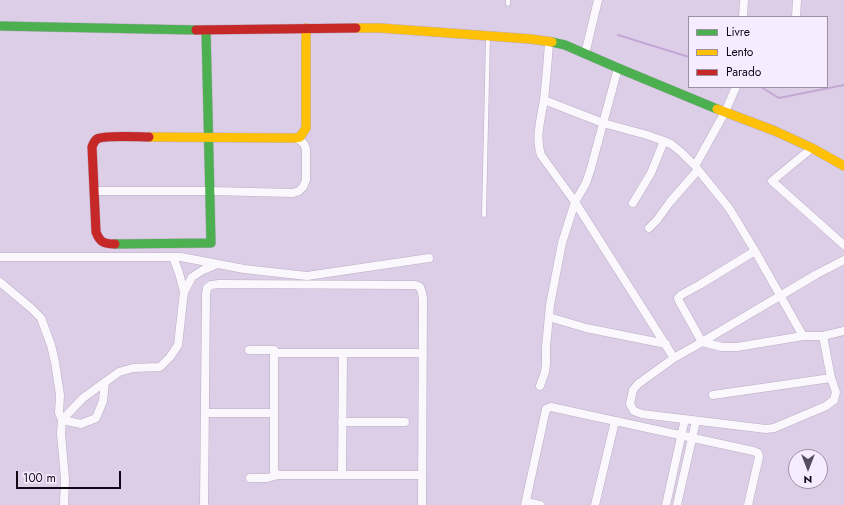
<!DOCTYPE html>
<html>
<head>
<meta charset="utf-8">
<style>
	body { margin:0 }
	#map { position:relative; width:844px; height:505px; overflow:hidden; background:#ddcee8; font-family:Jost,sans-serif }
	canvas { display:block }
	.legend { position:absolute; left:688px; top:16px; width:140px; height:72px; box-sizing:border-box; background:#f7ecff; border:1px solid #9b90a2; margin:0; padding:5px 7px; list-style:none; font-size:12px; color:#110717 }
	.legend li { display:flex; align-items:center; gap:8px; height:20px }
	.legend b { width:20px; border:1px solid #9b90a2 }
	.north { position:absolute; left:788px; top:449px; width:40px; height:40px; box-sizing:border-box; background:#f7ecff; border:1px solid #9b90a2; border-radius:50%; rotate:180deg; font-size:11px; font-weight:700; line-height:16px; text-align:center; color:#110717 }
	.north::after { content:''; display:block; margin:auto; width:14px; height:18px; background:#584d60; clip-path:polygon(50% 0,100% 100%,50% 72%,0 100%) }
	.scale { position:absolute; left:16px; top:471px; width:105px; height:18px; box-sizing:border-box; border:2px solid #110717; border-top:0; padding-left:5px; font-size:12px; line-height:14px; white-space:nowrap; color:#110717; -webkit-text-stroke:3px #f7ecff; paint-order:stroke }
</style>
</head>
<body>
<div id="map">
<canvas width="844" height="505"></canvas>
<ul class="legend">
<li><b style="height:5px;background:#4caf50"></b>Livre</li>
<li><b style="height:5px;background:#ffc107"></b>Lento</li>
<li><b style="height:5px;background:#c62828"></b>Parado</li>
</ul>
<div class="north">N</div>
<div class="scale">100 m</div>
</div>
<script>
const ctx = document.querySelector('canvas').getContext('2d');
ctx.lineJoin = 'round';
function trace(path, color, width, dash) { ctx.strokeStyle = color; ctx.lineWidth = width; ctx.lineCap = dash ? 'butt' : 'round'; ctx.setLineDash(dash || []); ctx.stroke(path); }
const stream = new Path2D(`
	M618,35l71,22
	M761,87l18,11 65,-13`);
const lane = new Path2D(`
	M508,4v-4
	M484,215l4,-179`);
const street = new Path2D(`
	M743,17l1,-17
	M796,17l1,-17
	M549,41c-1,20 -3,39 -5,59 -3,18 -9,38 -3,55l34,47 99,156
	M585,54l13,-54
	M544,100l59,23 44,12 17,6 7,3 10,8 14,14 34,42 26,43 48,85
	M812,148l-40,33 72,64
	M695,166l30,-54 11,-25
	M94,191h116l83,2 6,-2 4,-4 3,-7v-31l-2,-5 -3,-3 -6,-3
	M633,203l18,-30 13,-32
	M649,228l8,-8 13,-18 28,-32
	M755,251l-54,33 -20,11 -3,3 1,3 23,41 20,5h15l66,-11h20l21,-5
	M0,257h181l63,12 63,7 122,-18
	M173,257l6,16 5,19
	M0,282l31,26 10,10 10,27 4,17 5,33 -1,18 3,7 -1,14 4,45 -1,26
	M549,317l37,11 80,16
	M823,336l8,42 5,14 -2,8 -8,6 -52,22 -8,1 -124,-15 -8,-3 -4,-7 3,-14 5,-6 36,-26 28,-16 115,-68 27,-14
	M249,350h25v121l4,4
	M274,353h149
	M540,386l5,-14 1,-8v-17l4,-42 12,-62 13,-41 11,-19 5,-15 27,-100
	M713,395l118,-17
	M205,413h69
	M62,420l21,-22 36,-26 14,-4 27,-1 10,-10 8,-12 6,-53 8,-15 11,-7 14,-6
	M62,420l19,4 15,-6 7,-17 2,-19
	M342,422h63
	M342,474l1,-120
	M250,478h17l11,-3h144
	M526,502l14,3
	M204,505l2,-211 1,-6 4,-3 8,-1 191,1h5l5,2 2,6 1,6 -1,206
	M525,505l21,-96 5,-2 202,44 5,2 1,4 -11,48
	M595,505l20,-84
	M666,505l19,-86
	M677,505l19,-84`);
const fast = new Path2D(`
	M0,26l196,4
	M552,42l13,3 53,23 99,41
	M115,244l96,-1 -5,-213`);
const slow = new Path2D(`
	M356,28h24l151,11 21,3
	M717,109l58,22 37,17 32,18
	M149,137l146,1 5,-1 6,-9v-100`);
const jam = new Path2D(`
	M196,30l160,-2
	M115,244c-10,0 -15,-1 -19,-12l-4,-85c1,-3 2,-6 5,-8 7,-4 42,-2 52,-2`);
trace(stream, '#c2a7d4', 2);
trace(lane, '#b9adc2', 5);
trace(street, '#b9adc2', 9);
trace(fast, '#b9adc2', 10);
trace(slow, '#b9adc2', 10);
trace(jam, '#b9adc2', 10);
trace(lane, '#faf8fc', 4);
trace(street, '#faf8fc', 8);
trace(fast, '#4caf50', 9);
trace(slow, '#ffc107', 9);
trace(jam, '#c62828', 9);
</script>
</body>
</html>
